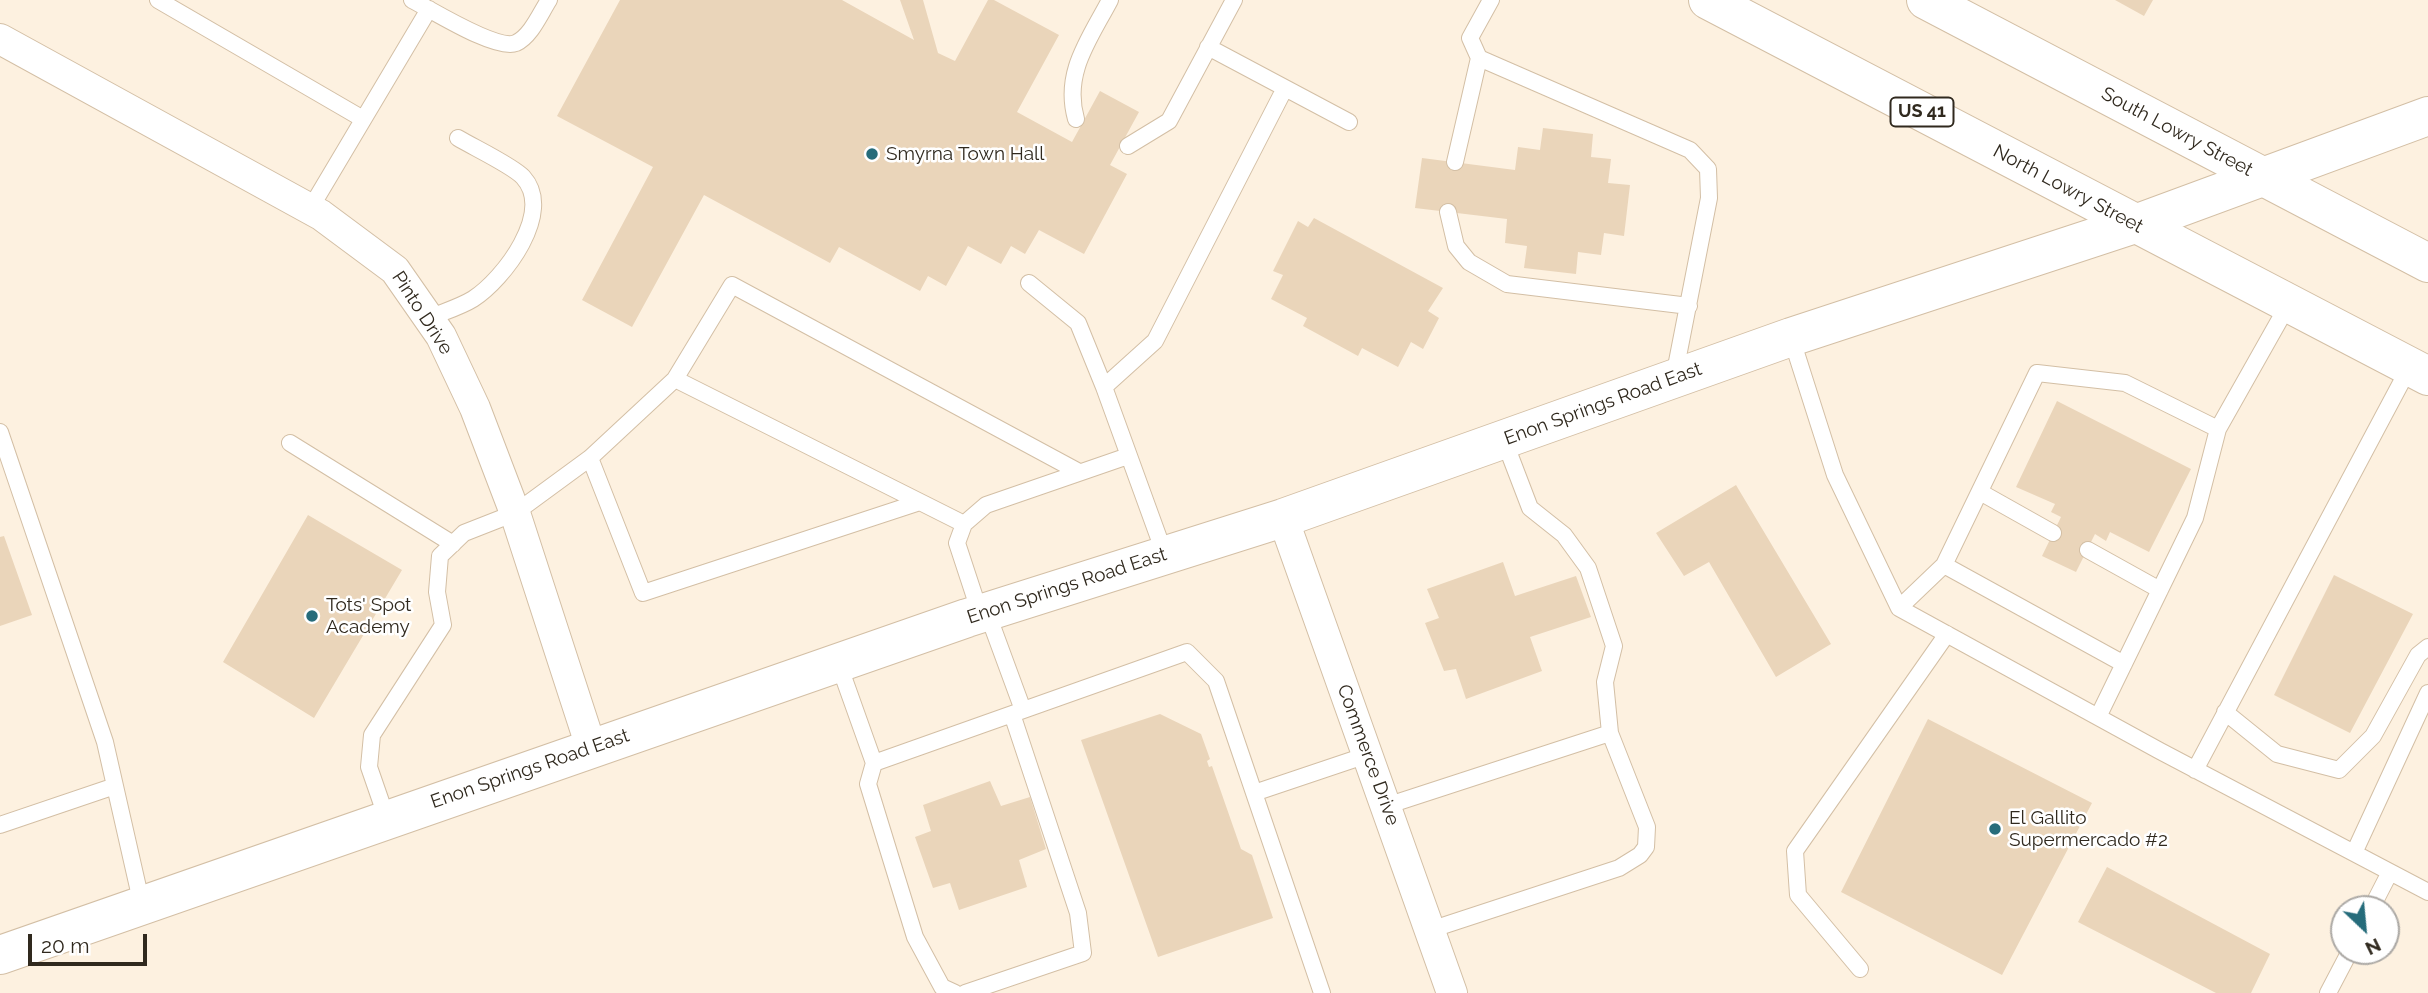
<!DOCTYPE html>
<html>
<head>
<meta charset="utf-8">
<style>
	body { margin:0 }
	#map { position:relative; width:2428px; height:993px; overflow:hidden; background:#fdf1e0; font-family:Raleway,sans-serif }
	canvas { display:block }
	.north { position:absolute; left:2330px; top:895px; width:70px; height:70px; box-sizing:border-box; background:#fff; border:2px solid #aca9a5; border-radius:50%; rotate:154deg; font-size:19px; font-weight:700; line-height:28px; text-align:center; color:#30291e }
	.north::after { content:''; display:block; margin:auto; width:24px; height:32px; background:#266c7b; clip-path:polygon(50% 0,100% 100%,50% 72%,0 100%) }
	.scale { position:absolute; left:28px; top:934px; width:119px; height:32px; box-sizing:border-box; border:4px solid #30291e; border-top:0; padding-left:9px; font-size:21px; line-height:24px; white-space:nowrap; color:#30291e; -webkit-text-stroke:5px #fff; paint-order:stroke }
</style>
</head>
<body>
<div id="map">
<canvas width="2428" height="993"></canvas>
<div class="north">N</div>
<div class="scale">20 m</div>
</div>
<script>
const ctx = document.querySelector('canvas').getContext('2d');
ctx.lineJoin = 'round';
function paint(path, color) { ctx.fillStyle = color; ctx.fill(path, 'evenodd'); }
function trace(path, color, width, dash) { ctx.strokeStyle = color; ctx.lineWidth = width; ctx.lineCap = dash ? 'butt' : 'round'; ctx.setLineDash(dash || []); ctx.stroke(path); }
function drawText(font, color, halo, rows, align = 'center') {
  ctx.font = font + ' Raleway,sans-serif'; ctx.lineWidth = 5; ctx.setLineDash([]); ctx.textBaseline = 'middle'; ctx.strokeStyle = halo; ctx.fillStyle = color; for (const [text, x, y, turn = 0] of rows) {
    ctx.save(); ctx.translate(x, y); ctx.rotate((+turn || 0) * Math.PI / 180); ctx.textAlign = isNaN(turn) ? turn : align; if (halo) ctx.strokeText(text, 0, 0); ctx.fillText(text, 0, 0); ctx.restore();
  }
}
const building = new Path2D(`
	M620,0h222l72,40 -14,-40h23l15,53 17,8 33,-61h6l65,35 -42,77 55,30 28,-51 39,21 -29,53 17,9 -43,80 -45,-24 -14,24 -14,-8 -10,18 -33,-18 -22,40 -18,-10 -8,15 -81,-44 -9,16 -126,-68 -72,132 -50,-27 71,-133 -96,-51z
	M2115,0h38l-9,16z
	M1543,128l50,6 -2,23 20,2 -3,24 22,2 -6,51 -20,-3 -3,22 -23,-3 -2,22 -52,-6 3,-22 -22,-3 2,-24 -92,-11 7,-50 93,12 3,-23 22,3z
	M1314,218l129,70 -15,23 11,7 -16,31 -12,-7 -13,25 -36,-19 -4,8 -55,-30 4,-8 -36,-19 12,-24 -10,-4 25,-50 10,6z
	M2057,401l134,68 -42,83 -39,-20 -4,9 -11,-7 -19,38 -34,-16 19,-39 -10,-5 4,-8 -39,-17z
	M1736,485l95,159 -55,33 -67,-115 -25,14 -28,-43z
	M308,515l94,55 -88,148 -91,-56z
	M4,536l28,79 -32,11v-89z
	M1503,562l12,34 61,-20 15,41 -61,20 12,34 -76,28 -10,-30 -12,2 -19,-48 14,-5 -12,-29z
	M2334,575l79,39 -63,119 -76,-38z
	M1160,714l41,20 9,25 -3,2 2,6 3,-1 29,83 11,6 21,63 -115,39 -77,-217z
	M1928,719l164,84 -90,172 -161,-83z
	M990,781l11,25 29,-9 16,52 -27,11 8,27 -68,23 -9,-27 -17,5 -18,-51 16,-6 -8,-26z
	M2107,867l163,87 -19,39h-35l-138,-71z`);
const service = new Path2D(`
	M158,0l205,119
	M412,0c20,10 84,51 104,43 15,-7 24,-29 33,-43
	M1491,0l-21,38 9,20 211,92 18,19 1,29 -35,179
	M1208,47l141,75
	M1076,119c-13,-46 13,-79 34,-119
	M1128,146l41,-25 65,-121
	M1455,162l24,-104
	M310,209l119,-200
	M1448,212l8,34 13,16 38,22 182,22
	M1029,283l49,40 26,64
	M429,318c14,-6 31,-11 44,-19 31,-20 82,-87 50,-122 -10,-11 -50,-30 -65,-39
	M1791,337l44,138 64,133 261,143 268,141
	M675,379l289,145
	M0,432l105,310 37,163
	M290,443l163,101
	M590,458l53,135 277,-91
	M1980,492l73,41
	M2088,550l72,40
	M1165,555l-61,-168 51,-46 130,-253
	M1944,565l180,99
	M1899,608l45,-43 93,-192 88,10 93,46
	M987,612l36,98
	M980,613l-23,-70 7,-19 22,-19 142,-49
	M838,662l36,101 313,-111 29,29 106,312
	M2225,712l52,42 62,16 34,-34 45,-81 10,-8
	M2098,717l97,-199 23,-89 70,-124
	M874,763l-6,21 47,153 27,50 13,6
	M2195,770l215,-404
	M1254,793l113,-38
	M1386,806l224,-73
	M387,819l-18,-52 3,-32 71,-110 -6,-33 3,-36 24,-23 51,-20 75,-55 85,-79 57,-94 347,187
	M0,825l115,-39
	M2354,853l74,-160
	M2371,909l19,-37
	M1430,930l189,-62 21,-13 6,-8 1,-20 -37,-94 -5,-51 9,-36 -26,-78 -24,-33 -34,-27 -26,-68
	M1860,969l-62,-74 -3,-44 152,-217
	M965,993l118,-40 -5,-40 -66,-199
	M2328,993l22,-42`);
const minor = new Path2D(`
	M0,39l321,176 74,55 46,66 34,72 40,105 76,234
	M1283,518l169,475`);
const tertiary = new Path2D(`
	M0,955l967,-337 316,-100 508,-181 344,-113 293,-108`);
const primary = new Path2D(`
	M1708,0l720,376
	M1926,0l502,263`);
const markers = [
	[872,154,7,"#266c7b"],
	[312,616,7,"#266c7b"],
	[1995,829,7,"#266c7b"]
];
const shields = [
	[1922,112,63]
];
const shieldNames = [
	["US 41",1922,112]
];
const streetNames = [
	["South Lowry Street",2177,132,28],
	["North Lowry Street",2068,189,28],
	["Pinto Drive",422,313,57],
	["Enon Springs Road East",1603,404,-20],
	["Enon Springs Road East",1067,586,-18],
	["Commerce Drive",1368,755,70],
	["Enon Springs Road East",530,769,-19]
];
const poiNames = [
	["Smyrna Town Hall",886,154],
	["Tots' Spot",326,605],
	["Academy",326,627],
	["El Gallito",2009,818],
	["Supermercado #2",2009,840]
];
paint(building, '#ead5ba');
trace(service, '#d3bfa5', 18);
trace(minor, '#d3bfa5', 32);
trace(tertiary, '#d3bfa5', 40);
trace(primary, '#d3bfa5', 40);
trace(service, '#fff', 16);
trace(minor, '#fff', 30);
trace(tertiary, '#fff', 38);
trace(primary, '#fff', 38);
for (const [x, y, r, color] of markers) { const dot = new Path2D(); dot.arc(x, y, r, 0, 2 * Math.PI); ctx.fillStyle = color; ctx.fill(dot); trace(dot, '#fff', 2.5); }
for (const [x, y, w] of shields) { const box = new Path2D(); box.roundRect(x - w / 2, y - 14.5, w, 29, 5); ctx.fillStyle = '#fff'; ctx.fill(box); trace(box, '#30291e', 2); }
drawText('bold 18px', '#30291e', null, shieldNames);
drawText('19px', '#30291e', '#fff', streetNames);
drawText('19px', '#30291e', '#fff', poiNames, 'left');
</script>
</body>
</html>
